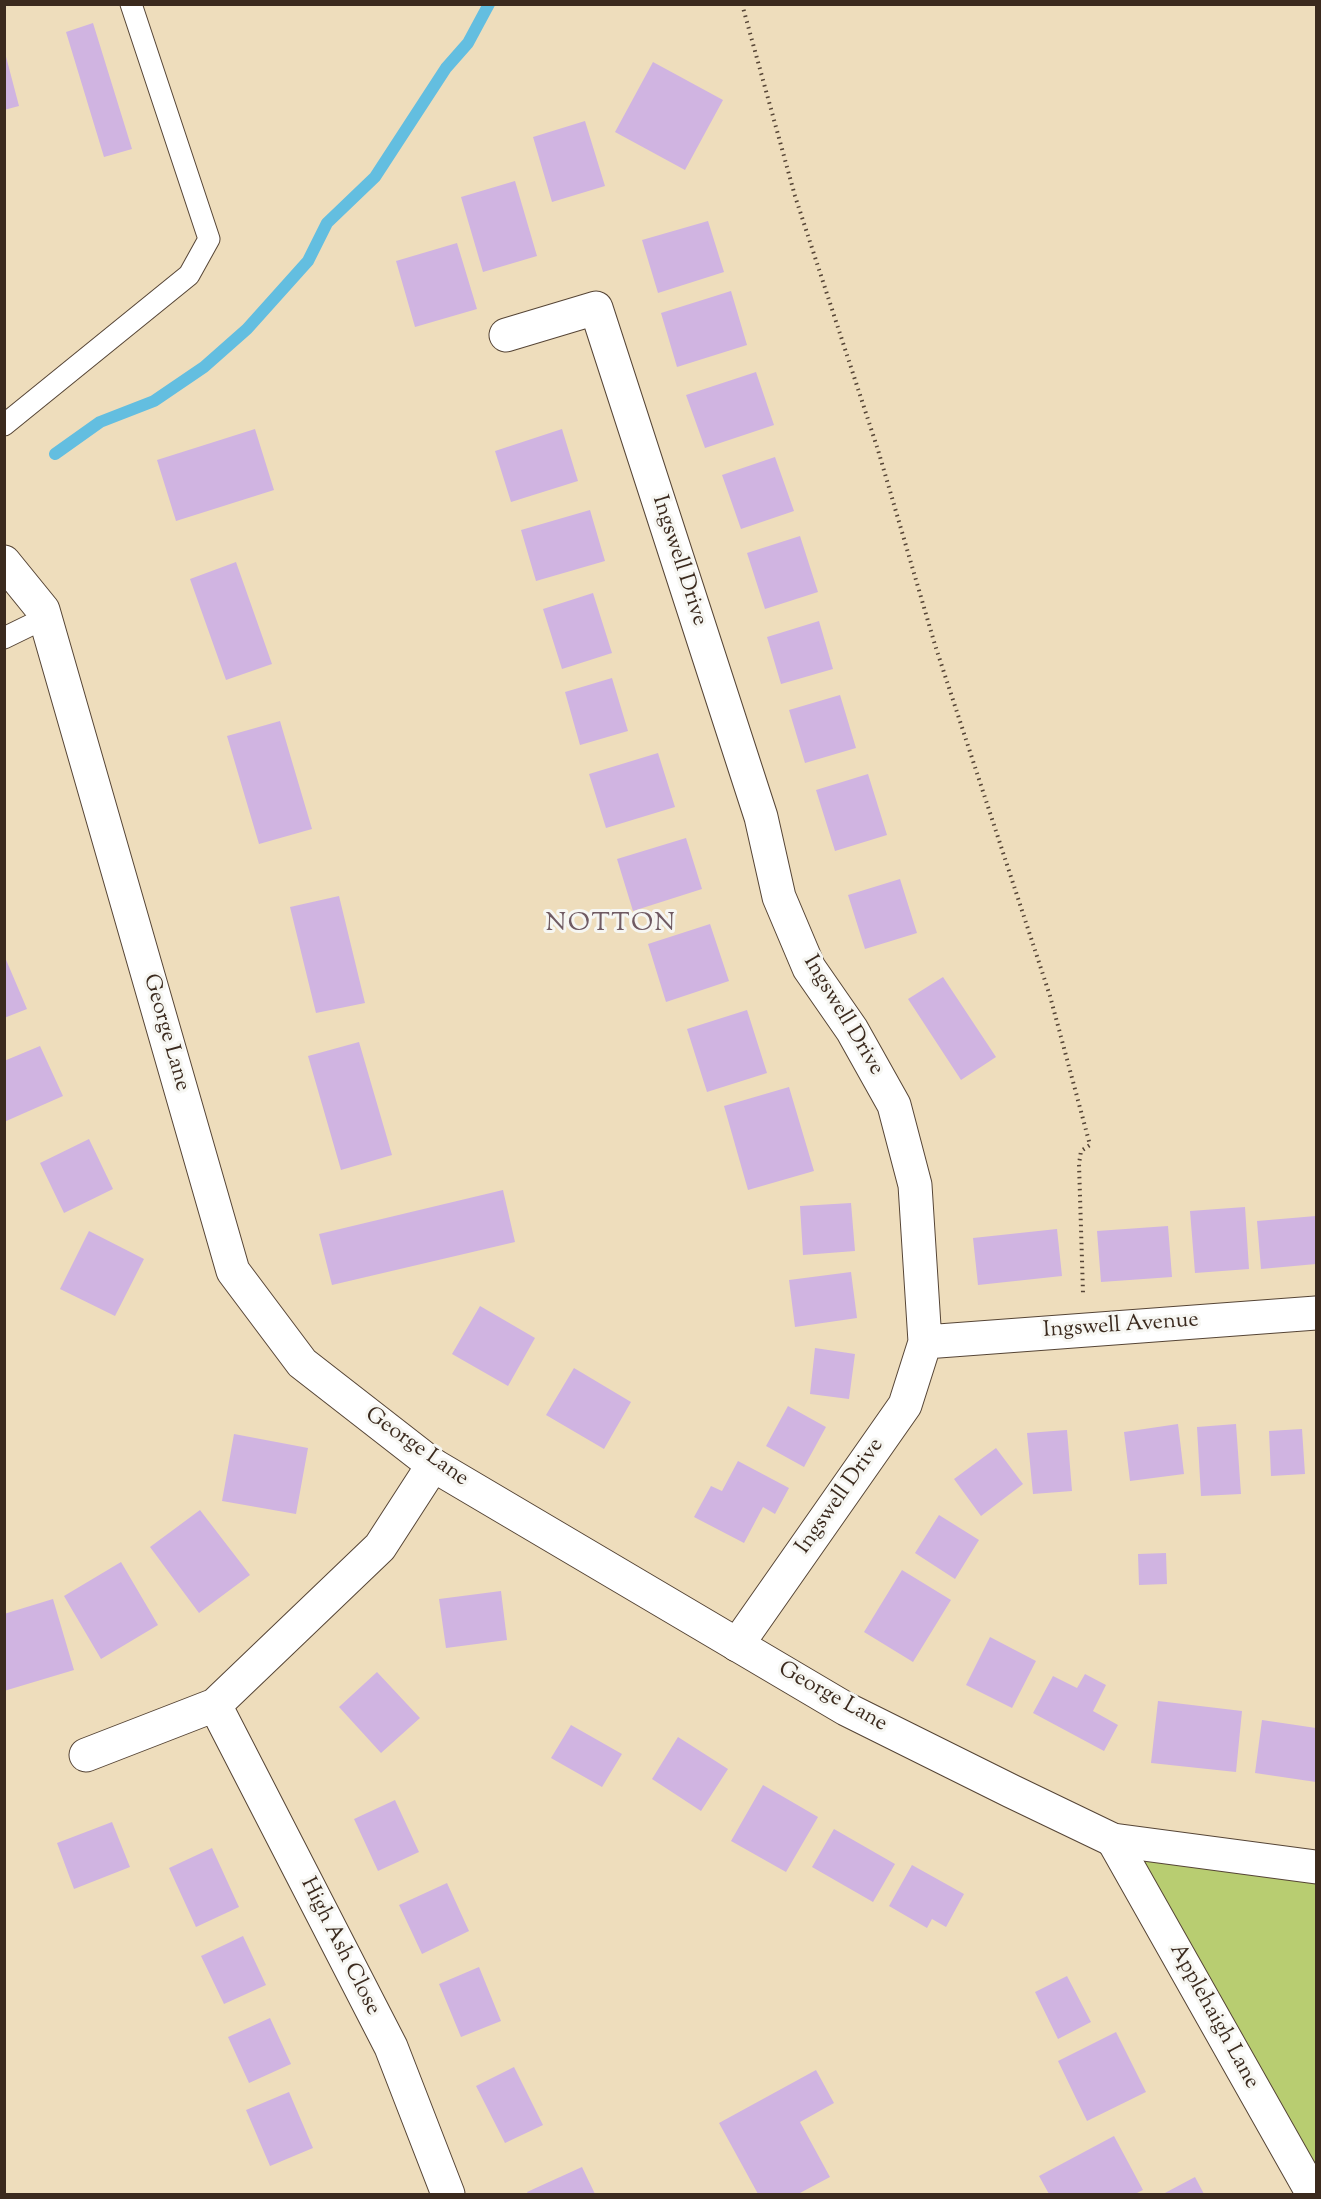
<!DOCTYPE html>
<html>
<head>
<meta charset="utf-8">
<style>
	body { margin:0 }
	#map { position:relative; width:1321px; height:2199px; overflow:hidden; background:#eeddbc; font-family:"Sorts Mill Goudy",serif }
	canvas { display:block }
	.frame { position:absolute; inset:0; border:6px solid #3b2a1e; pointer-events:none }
</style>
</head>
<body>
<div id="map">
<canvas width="1321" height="2199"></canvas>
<div class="frame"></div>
</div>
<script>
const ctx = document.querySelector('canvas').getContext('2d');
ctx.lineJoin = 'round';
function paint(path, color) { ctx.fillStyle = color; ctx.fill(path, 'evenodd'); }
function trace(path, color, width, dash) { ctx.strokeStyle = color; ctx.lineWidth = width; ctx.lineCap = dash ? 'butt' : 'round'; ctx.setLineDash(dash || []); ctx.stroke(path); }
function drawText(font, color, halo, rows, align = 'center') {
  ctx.font = font + ' "Sorts Mill Goudy",serif'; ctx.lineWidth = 6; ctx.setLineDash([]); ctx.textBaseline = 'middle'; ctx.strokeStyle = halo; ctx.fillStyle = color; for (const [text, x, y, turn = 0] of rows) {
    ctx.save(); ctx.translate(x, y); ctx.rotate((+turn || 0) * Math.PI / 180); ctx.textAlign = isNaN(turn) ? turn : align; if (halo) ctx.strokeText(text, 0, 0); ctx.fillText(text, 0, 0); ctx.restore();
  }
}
const green = new Path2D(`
	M1113,1840l203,27v327z`);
const stream = new Path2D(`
	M55,454l45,-32 54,-21 50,-34 43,-38 61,-68 19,-38 48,-46 71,-109 22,-25 21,-39`);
const building = new Path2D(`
	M93,23l39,126 -28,8 -38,-125z
	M4,49l15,57 -15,4z
	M653,62l70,38 -38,70 -70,-38z
	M585,121l20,65 -53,16 -19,-65z
	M515,181l22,75 -54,16 -22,-75z
	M708,221l16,51 -66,21 -16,-53z
	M457,243l20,66 -62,18 -19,-66z
	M731,291l16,54 -70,22 -16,-54z
	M756,372l18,53 -69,23 -19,-53z
	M255,429l19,61 -98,31 -19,-61z
	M562,429l16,52 -67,21 -16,-51z
	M775,457l19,54 -53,18 -19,-54z
	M590,510l15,51 -69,20 -15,-51z
	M800,536l18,56 -53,17 -18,-56z
	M236,562l36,102 -46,16 -36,-101z
	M593,593l19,60 -50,16 -19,-60z
	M819,621l14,48 -52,15 -14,-47z
	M612,678l16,53 -48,14 -15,-53z
	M840,695l16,53 -51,15 -16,-53z
	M280,721l32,108 -53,15 -32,-108z
	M658,753l17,54 -69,21 -17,-54z
	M868,774l19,61 -52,16 -19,-61z
	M686,838l16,51 -69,22 -16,-52z
	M900,879l17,54 -52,16 -17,-54z
	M339,896l26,107 -49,10 -26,-106z
	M710,924l19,57 -63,21 -18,-58z
	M4,955l23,54 -23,9z
	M943,977l53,80 -35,23 -53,-81z
	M747,1010l20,63 -60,19 -20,-63z
	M359,1042l33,113 -51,15 -33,-114z
	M40,1046l23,50 -59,26v-61z
	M789,1087l25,84 -66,19 -24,-84z
	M89,1139l24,50 -49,24 -24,-50z
	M503,1190l12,52 -183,43 -13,-51z
	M851,1203l4,48 -52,4 -3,-49z
	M1245,1207l4,62 -54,4 -5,-62z
	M1316,1216v48l-55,5 -4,-48z
	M1168,1226l4,51 -71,5 -4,-51z
	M1057,1229l5,47 -84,9 -5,-47z
	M89,1231l55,28 -29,57 -55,-27z
	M851,1272l6,46 -62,9 -6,-47z
	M480,1306l55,32 -27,48 -56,-32z
	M815,1348l40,6 -6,45 -39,-5z
	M574,1368l57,34 -27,47 -58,-34z
	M788,1406l38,21 -22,40 -38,-21z
	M1178,1424l6,50 -54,7 -6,-49z
	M1236,1424l5,70 -40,2 -4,-69z
	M1302,1429l3,45 -34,2 -2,-45z
	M1067,1430l5,61 -39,3 -6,-61z
	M234,1434l74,14 -12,66 -74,-13z
	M996,1448l27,36 -42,32 -27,-37z
	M738,1461l51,27 -14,26 -12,-7 -19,36 -50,-26 17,-31 11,5z
	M200,1510l50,65 -51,38 -49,-66z
	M939,1515l40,25 -24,39 -40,-26z
	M1166,1553l1,31 -28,1 -1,-31z
	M121,1562l37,63 -57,34 -37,-63z
	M902,1570l49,30 -38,62 -49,-30z
	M501,1591l6,49 -61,8 -7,-49z
	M53,1599l21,71 -70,21v-77z
	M990,1637l46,24 -24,47 -46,-23z
	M377,1672l43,46 -39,35 -42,-46z
	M1085,1674l21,11 -13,26 25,14 -14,26 -71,-38 20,-37 24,12z
	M1158,1701l84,10 -6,61 -85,-9z
	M1262,1720l54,8v54l-61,-9z
	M571,1725l51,29 -20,33 -51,-29z
	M678,1737l50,32 -27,42 -49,-32z
	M763,1785l55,32 -32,55 -55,-31z
	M395,1800l24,52 -41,19 -24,-52z
	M112,1822l18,45 -56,22 -17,-46z
	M834,1829l61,35 -22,38 -61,-35z
	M212,1848l27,59 -43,20 -27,-59z
	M912,1865l52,29 -18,33 -14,-8 -5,9 -38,-22z
	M447,1883l22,48 -47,23 -23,-49z
	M243,1936l23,49 -42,19 -23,-48z
	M479,1967l22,54 -40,16 -22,-53z
	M1067,1976l24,46 -33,17 -23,-47z
	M270,2018l21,46 -42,19 -21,-46z
	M1116,2032l30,60 -59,29 -29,-60z
	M514,2067l29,58 -38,18 -29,-57z
	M816,2070l18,33 -34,19 30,55 -32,17h-40l-39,-71z
	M289,2092l24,56 -43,18 -24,-56z
	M1114,2136l29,54 -8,4h-86l-10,-18z
	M582,2167l13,27h-67l-1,-2z
	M1195,2177l9,17h-41z`);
const path = new Path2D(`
	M742,4l53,192 83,254 57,195 115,351 40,149 -9,6 -2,13 4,129`);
const service = new Path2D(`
	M4,425l185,-150 20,-36 -78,-235
	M4,638l41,-20`);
const minor = new Path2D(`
	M506,335l90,-27 165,509 18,80 30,71 43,62 42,75 21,80 10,157 -20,63 -168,240
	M925,1342l391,-29
	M215,1705l176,342 57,147
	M86,1755l129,-50 165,-158 53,-82
	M1113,1840l200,354`);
const tertiary = new Path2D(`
	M4,562l39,48 190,661 69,92 131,102 413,244 165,82 102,49 203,27`);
const streetNames = [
	["Ingswell Drive",678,561,72],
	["Ingswell Drive",842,1016,59],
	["George Lane",165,1033,74],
	["Ingswell Avenue",1121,1327,-4],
	["George Lane",416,1448,35],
	["Ingswell Drive",841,1497,-55],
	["George Lane",832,1698,29],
	["High Ash Close",339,1947,63],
	["Applehaigh Lane",1213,2017,61]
];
const quarterNames = [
	["NOTTON",611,926]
];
paint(green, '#b8cd71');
trace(stream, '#63bee0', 12);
paint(building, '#d0b4e1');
trace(service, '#564536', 23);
trace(minor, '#564536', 35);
trace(tertiary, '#564536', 35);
trace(path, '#564536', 4, [1.5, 4.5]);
trace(service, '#fff', 21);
trace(minor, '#fff', 33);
trace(tertiary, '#fff', 33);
drawText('22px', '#3b2a1e', '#f6f6f2', streetNames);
ctx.letterSpacing = '1.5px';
drawText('26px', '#6f5a62', '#f6f6f2', quarterNames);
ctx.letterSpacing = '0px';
</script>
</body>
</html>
